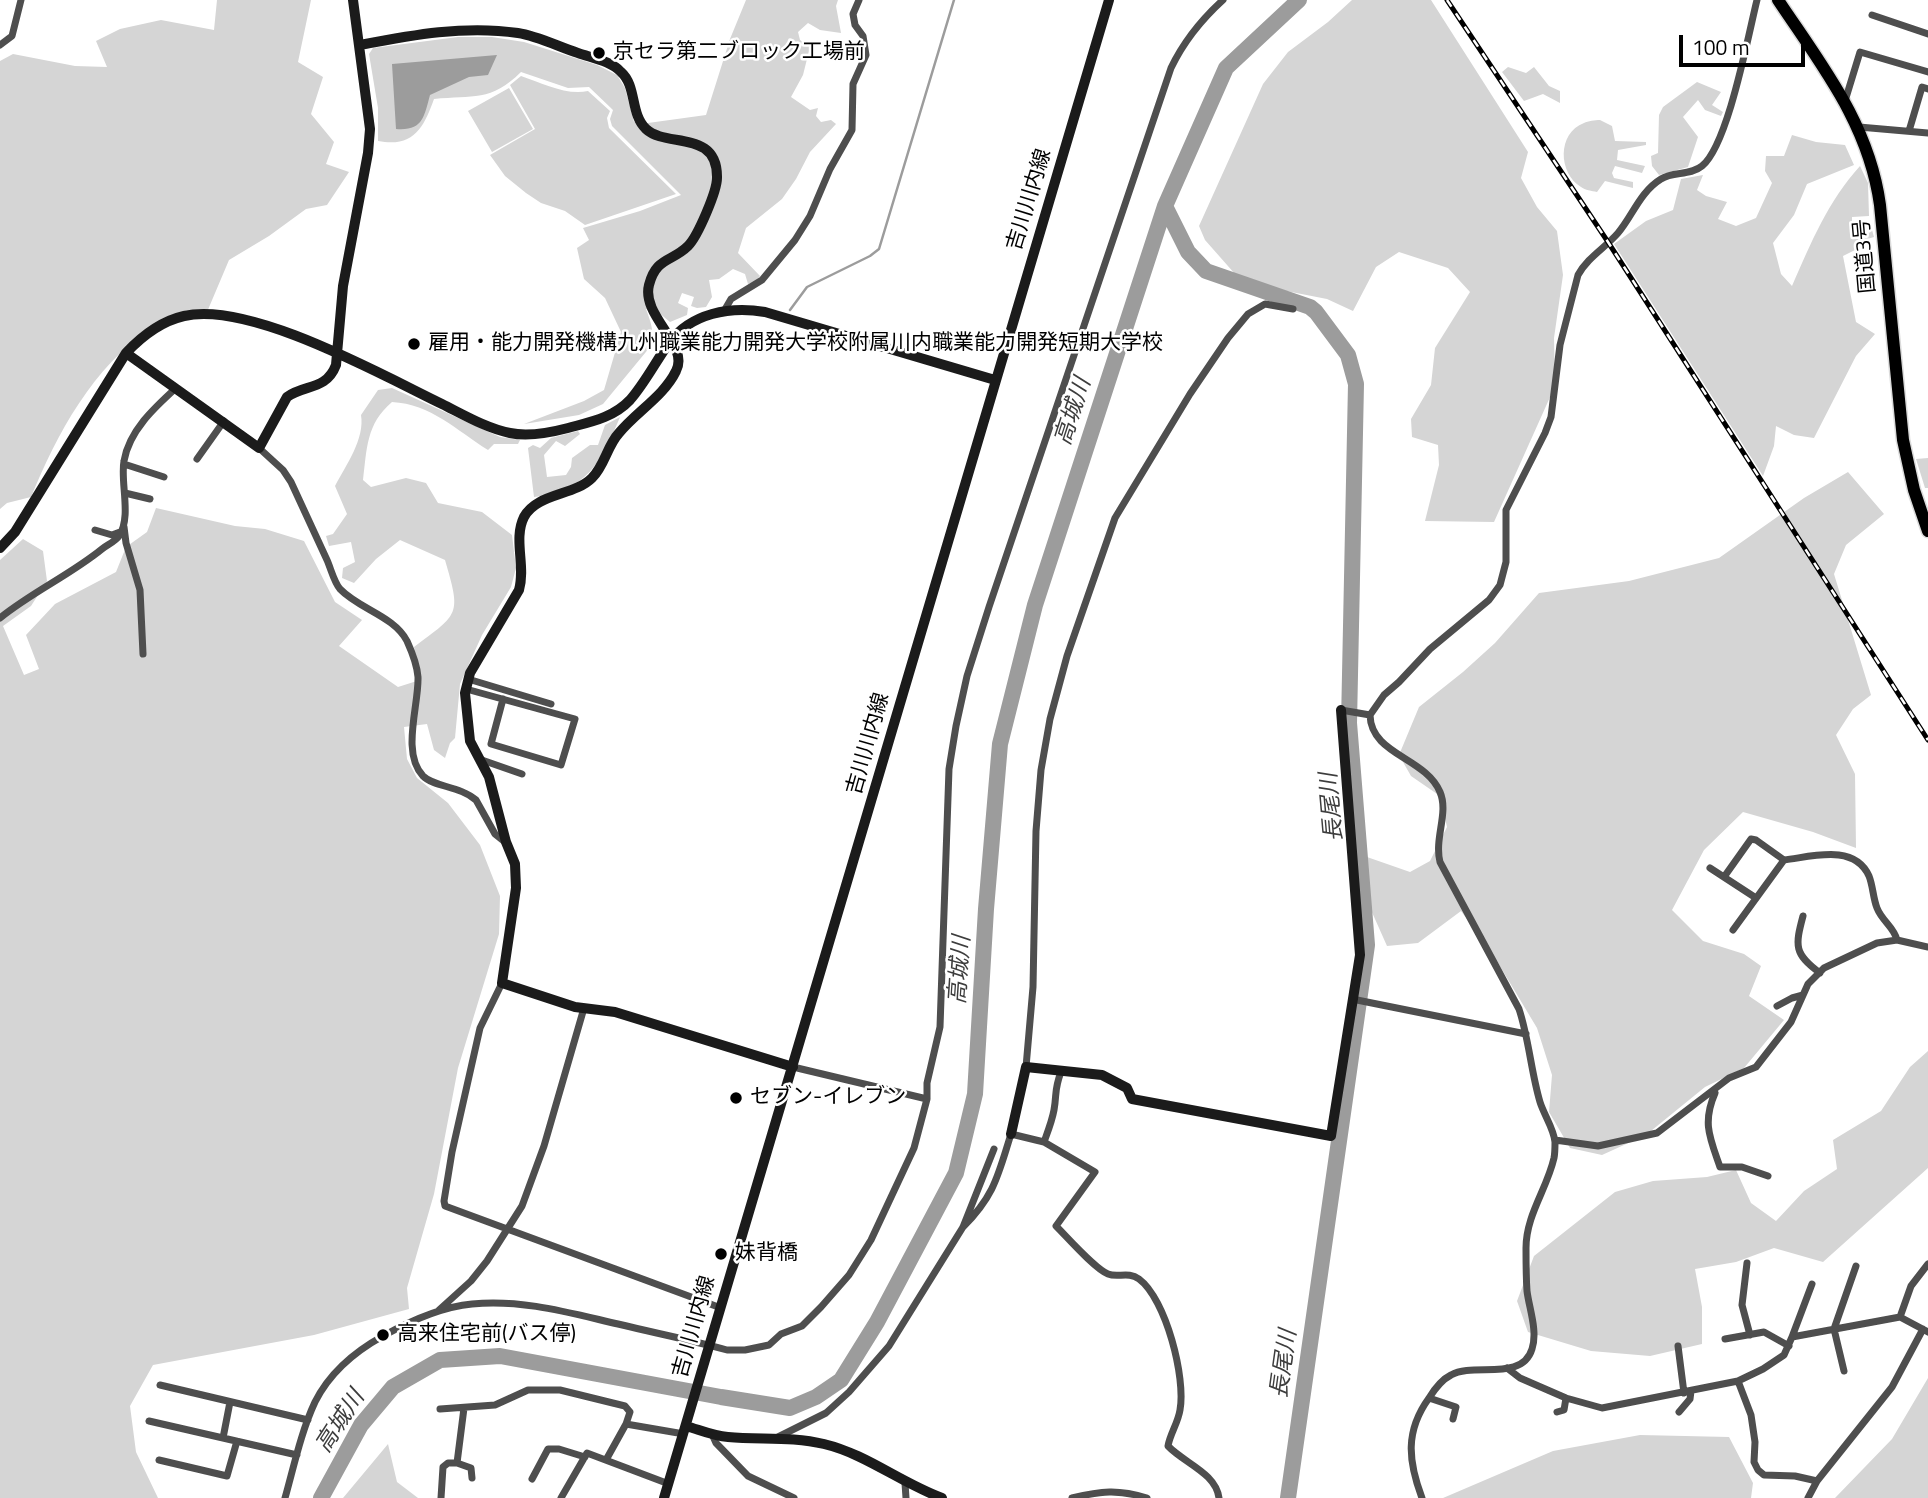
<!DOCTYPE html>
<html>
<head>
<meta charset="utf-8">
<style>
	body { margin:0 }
	#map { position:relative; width:1928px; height:1498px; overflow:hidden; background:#fff; font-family:"Titillium Web",sans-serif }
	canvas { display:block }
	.scale { position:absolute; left:1679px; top:35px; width:126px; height:32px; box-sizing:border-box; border:4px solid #000; border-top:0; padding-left:9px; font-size:21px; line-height:24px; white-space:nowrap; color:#000; -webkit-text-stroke:5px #fff; paint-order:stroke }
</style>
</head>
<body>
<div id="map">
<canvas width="1928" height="1498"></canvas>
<div class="scale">100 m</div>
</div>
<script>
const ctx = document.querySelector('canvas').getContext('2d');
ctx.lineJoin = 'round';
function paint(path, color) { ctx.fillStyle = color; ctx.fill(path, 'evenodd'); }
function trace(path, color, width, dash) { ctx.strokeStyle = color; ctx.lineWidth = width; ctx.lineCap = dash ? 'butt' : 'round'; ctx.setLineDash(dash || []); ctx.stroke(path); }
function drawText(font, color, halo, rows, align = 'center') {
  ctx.font = font + ' "Titillium Web","Noto Sans JP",sans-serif'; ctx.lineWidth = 5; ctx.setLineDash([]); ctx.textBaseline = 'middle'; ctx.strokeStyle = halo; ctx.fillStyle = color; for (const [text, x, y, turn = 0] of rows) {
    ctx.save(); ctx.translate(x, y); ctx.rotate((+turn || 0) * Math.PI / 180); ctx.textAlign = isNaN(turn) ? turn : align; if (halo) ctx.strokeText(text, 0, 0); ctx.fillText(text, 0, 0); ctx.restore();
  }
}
const green = new Path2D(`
	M217,0h94l-13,62 25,15 -12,37 23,28 -8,22 23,8 -22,33 -21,4 -37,27 -40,24 -22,52c-5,-1 -11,-2 -16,-2 -14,1 -28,10 -39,18 -59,38 -95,106 -121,169l-24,6 -7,6v-448l13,-7 62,12 32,1 -11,-26 24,-12 41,-9 53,10z
	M746,0h92l-2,6 5,27 -21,-3 -12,-7 -10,9 2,8 10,7 -7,28 -12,22 19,13 8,-2 -2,8 5,6 10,-2 5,4 -26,28 -14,27 -14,20 -36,29 -8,25 22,23 -5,6 -7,2 -3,-10 -12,-5 -14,10 -10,1 3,17 -6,10 -9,1 -6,-2 3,-9 -12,-4 -4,10 10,5 -1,7 -17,7 -12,-10 -12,-3c5,14 9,23 4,38l-47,57 -24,11 -55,9 60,-23 20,-11 17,-58 -16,-34 -21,-19 -7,-31 12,-8 -6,-12 57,-17 41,-16 -69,-69 -2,-7 3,-9 -24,-23 -21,1 -47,-16c-30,30 -48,23 -87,27 -10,28 -20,49 -56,42v-33l-9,-54 4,-6 85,-11h34l32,5 73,23 20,10 8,13 9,34 14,1 58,-8 24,-76z
	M1352,0h79l97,152 -7,26 16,29 20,24 6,44 -9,63 1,48 -61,136 -69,-1 14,-56 -1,-20 -26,-8 -1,-18 20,-34 4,-37 35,-56 -22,-24 -49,-16 -23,15 -23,44 -26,-12 -51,-10 -41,-15 -30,-34 -6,-14 64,-142 25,-32 40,-30z
	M1508,67l18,6 8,-6 15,19 11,5v12l-17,-9 -19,7 -22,-29z
	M521,76c21,7 46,20 67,15l22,20 -3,7 2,10 67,66 -91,31 -20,-14 -24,-8 -15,-10 -21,-17 -15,-21 45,-26 -25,-44z
	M1697,82l24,10 -9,13 11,7 -2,4 -16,-6 -7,-10 -15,17 15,20 -10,30 -29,8 -7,-9 -1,-10 7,-3 1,-38 4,-8z
	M509,88l24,41 -41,23 -24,-41z
	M1600,120l12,6 3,15 31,1v3l-28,5 -1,10 28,6 -3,7 -27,-7 -3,7 2,5 19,4v6l-28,-7 -8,11c-5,-1 -12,-2 -16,-5 -23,-14 -24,-54 3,-64 4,-2 11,-3 16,-3z
	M1792,135l24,7 29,3 9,20 -47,19 -13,31 -21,28 8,31 11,12c19,-43 36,-85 68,-120l8,17 1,33 -17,1v14l20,-1 2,7 -17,5 -2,8 -12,6 13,66 19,12 -19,22 -42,82 -20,-3 -18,-9 -2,20 -11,30 -149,-232 32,-23 27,-11 8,-31 22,-4 -6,15 9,6 21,6 -9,17 18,7 20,-8 16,-35 -7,-12 1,-15h18z
	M392,388l108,49 20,3 -2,4h-24l-6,6c-32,-20 -57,-46 -96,-48 -26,22 -25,47 -29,78l8,7 35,-9 20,5 12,20 44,9 30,23 4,33 -5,19 -29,48 -22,49 -5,54 -5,5 -5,15 -11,-8 -7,-26 -23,3 3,32 10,19 31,25 32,42 20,51 -1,38 -41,134 -24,126 -27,94 2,21 -95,26 -161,30 -23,41 6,46 22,46h-158v-938l23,-21 20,12 4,30 -16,25 -28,20 21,49 15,-6 -13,-34 29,-31 61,-32 10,-25 21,-15 9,-24 79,18 30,3 39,12 31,61 27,18 -23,26 59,41 22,-7 -6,-33c46,-34 47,-32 31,-87l-45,-20 -24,19 -22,24 -12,-5 1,-10 12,-6 -4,-20 -22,4 -3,-10 7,-2 14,-20 -12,-28c11,-21 30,-47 26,-71l17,-25z
	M620,417c-18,44 -34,75 -86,80l-6,-49 5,-3 7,3 11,-10 27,-7 2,3 -15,12 -9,-5 -12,14 3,22 19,-2 5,-8 1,-9 18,-13h8l7,-20z
	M1928,458v30h-3l-9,-29z
	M1848,472l36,42 -38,31 -12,29 37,121 -18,14 -17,26 19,39 1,74 -43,-16 -70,-20 -39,38 -32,60 31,31 41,13 17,12 -12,30 35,24 -40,48 -39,19 -59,48 -44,20 -32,-7 -21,-36 3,-37 -15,-47 -42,-70 -34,-47 -43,32 -31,3 -20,-45v-44l43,15 20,-11 17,-34 -7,-31 -29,-20 -12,-21 20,-48 44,-35 32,-29 44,-50 90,-12 90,-23 85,-60z
	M1928,1051v117l-105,94 -49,-14 -38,14 -41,7 7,38v37l-52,12 -59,-5 -63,-19 -11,-31 17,-45 81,-64 38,-11 54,-4 29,-7 15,33 25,18 28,-30 33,-22 -4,-29 48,-29 29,-44z
	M1928,1378v120h-93l57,-59z
	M1640,1435l89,2 24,46 -2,15h-308l110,-47z
	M388,1444l9,38 21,16h-75z`);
const water = new Path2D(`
	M497,55l-9,20 -19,2 -39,18c-6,22 -7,36 -34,34l-4,-65z`);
const stream = new Path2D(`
	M790,310l17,-23 63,-31 9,-7 75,-249`);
const river = new Path2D(`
	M1165,206l23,46 18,19 104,36 6,5 32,43 8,29 -7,339 18,222 -79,553
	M321,1498l40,-73 32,-38 47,-27 60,-4 221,41 69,11 26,-11 25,-17 36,-58 79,-149 19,-79 11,-185 14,-165 35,-139 130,-399 61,-138 73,-68`);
const street = new Path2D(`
	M1872,15l56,19
	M0,45l12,-9 9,-36
	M1845,101l15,-49 68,20
	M1859,127l69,6
	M1909,131l13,-44 6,2
	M724,311l7,-12 31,-19 33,-40 15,-24 20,-47 22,-39 1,-46 13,-29 -3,-19 -8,-11 -2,-11 6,-14
	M259,448l24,22 8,12c12,26 24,52 36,78 4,9 7,22 13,29 19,20 54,27 67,52 5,11 10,24 11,36 1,28 -17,76 5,99 11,11 37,10 53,24l19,34 10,8
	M197,459l27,-38
	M124,464l40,13
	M125,493l25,6
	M124,527l2,16 14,47 3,64
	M95,530l17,5 8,-3
	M0,618c32,-26 70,-43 102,-69 5,-4 14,-8 17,-13 13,-19 1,-54 5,-75 5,-30 30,-53 52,-73
	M468,679l83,25
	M466,689l109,30 -14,46 -70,-21 12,-45
	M1341,710l29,5
	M479,759l43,15
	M1710,868l46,30
	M1724,877l27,-38 5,1 28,20
	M1803,916c-8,30 -9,38 17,57
	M1733,930l51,-70c27,-3 70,-17 85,16 4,10 4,22 8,32 5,13 17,19 20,32
	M502,983l-22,45 -28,124 -8,49 1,5 276,102
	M1352,999l174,35
	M1777,1006l15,-8 11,-3
	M793,1067l134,32
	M1026,1067l7,-80 3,-156 5,-61 9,-51 17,-63 48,-138 75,-124 38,-56 20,-24 17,-10 28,5
	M1715,1093c-13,30 -5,45 5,74h22l26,9
	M1555,1140l43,6 59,-13 72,-55 27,-11 35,-45 17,-38 16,-16 53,-25 20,-3 31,7
	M1044,1142c4,-11 8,-21 10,-32 3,-17 0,-20 7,-38
	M963,1227c32,-32 35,-52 48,-93l33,8 51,30 -39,54c11,11 39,43 52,48 10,4 20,-3 31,5 27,20 47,99 41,131 -2,13 -10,24 -12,36 16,17 48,27 51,52
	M1747,1263l-5,42 8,30
	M439,1310l32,-29 16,-20 35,-55 22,-60 40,-138
	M1900,1317l11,-31 17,-22
	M1792,1337l20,-53
	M1725,1339l39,-7 25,14
	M1678,1346l6,47
	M1507,1368l13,10 46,20 36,10 136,-27 25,-12 21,-14 8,-18 108,-20 28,15
	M1844,1371l-10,-42 22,-63
	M1738,1381l13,34 4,27 -1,20 4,8 6,5 31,1 22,5 75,-94 31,-58
	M160,1385l148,35
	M1429,1398l27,9 -3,12
	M464,1408l-7,55 14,5 1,10
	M440,1409l55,-4 33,-15h32l65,16 5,6 -4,12 58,10
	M1557,1412l7,-2 2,-12
	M1679,1412l11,-13 1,-8
	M149,1421l148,34
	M712,1434l4,9 32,33 46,22
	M778,1437l48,-24 23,-21 40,-46 74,-119 31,-78
	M223,1438l7,-36
	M159,1460l68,16 10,-35
	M606,1460l20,-36
	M532,1479l16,-30h11l26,8
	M905,1483l1,15
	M285,1498c9,-32 16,-66 30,-96 15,-30 39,-50 68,-66 27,-15 57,-29 89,-32 50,-5 98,9 146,20 37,9 73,16 109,26h18l24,-5 12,-11 21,-8 19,-19 28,-32 22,-35 43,-92 13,-49v-16l13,-56 9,-258 7,-43 11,-50 22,-69 182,-539c13,-27 30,-48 52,-68
	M441,1498l2,-31 5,-4h9
	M561,1498l26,-45 82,31
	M1072,1498c29,-7 46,-9 75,0
	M1422,1498c-14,-37 -17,-67 7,-100 5,-8 14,-19 22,-23 23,-13 71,7 81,-26 6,-18 -3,-41 -5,-58 -1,-14 -1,-29 -1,-43 0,-33 21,-59 28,-90 1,-5 1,-12 1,-16 -1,-13 -11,-27 -15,-40 -9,-30 -11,-63 -21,-93l-79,-147c-6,-24 9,-49 0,-70 -15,-35 -69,-37 -70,-77l14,-20 15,-13 31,-33 59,-49 11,-15 6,-23v-52l39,-77 6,-16 9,-72 18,-70c10,-18 27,-27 40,-42 15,-18 22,-41 43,-54 12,-8 29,-3 41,-13 26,-21 46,-130 55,-166
	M1808,1498l9,-17`);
const secondary = new Path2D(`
	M360,45c52,-10 105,-20 158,-12 20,3 41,14 60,20 14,5 33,8 43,19 16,14 9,42 25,57 20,19 72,0 71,49 0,13 -19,58 -29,68 -16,16 -32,11 -39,39 -8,31 41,60 27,86 -12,25 -40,41 -57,62 -12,13 -14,32 -27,45 -18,18 -55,15 -68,39 -11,22 2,49 -5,73l-49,83 -5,20 5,48 19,36 17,65 9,22 1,24 -14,95 73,24 40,5 178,55
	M126,353l133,95 28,-51c17,-13 39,-6 49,-32l7,-79 25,-133 2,-24 -17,-129
	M0,548l15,-16 111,-179c15,-16 36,-32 58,-37 66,-15 196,58 258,88 22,11 44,24 68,29 19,4 39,0 58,-5 22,-6 45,-10 62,-28 15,-17 26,-39 39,-57 22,-30 61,-37 96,-31l230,68
	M1011,1134l15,-67 76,8 25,13 5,11 199,37 29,-181 -19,-245
	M686,1426c14,4 27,10 42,11 32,3 64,-1 96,7 42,10 77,39 118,54
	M664,1498l445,-1498`);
const highway = new Path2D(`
	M1778,0c44,66 91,124 102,205l23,235 11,50 14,41`);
const rail = new Path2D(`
	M1447,0l161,242 320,498`);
const markers = [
	[599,53,7,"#000"],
	[414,344,7,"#000"],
	[736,1098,7,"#000"],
	[721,1254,7,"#000"],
	[383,1335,7,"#000"]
];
const poiNames = [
	["京セラ第二ブロック工場前",613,53],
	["雇用・能力開発機構九州職業能力開発大学校附属川内職業能力開発短期大学校",428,344],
	["セブン-イレブン",750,1098],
	["妹背橋",735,1254],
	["高来住宅前(バス停)",397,1335]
];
const streetNames = [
	["吉川川内線",1030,200,-73],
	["国道3号",1866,256,-95],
	["吉川川内線",869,744,-74],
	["吉川川内線",695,1327,-74]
];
const waterNames = [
	["高城川",1074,412,-72],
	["長尾川",1333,807,-95],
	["高城川",961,970,-86],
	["長尾川",1285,1364,-82],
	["高城川",341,1422,-57]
];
paint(green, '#d5d5d5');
paint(water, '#9c9c9c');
trace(stream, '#9c9c9c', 2.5);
trace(river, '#9c9c9c', 16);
trace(highway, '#dbdbdb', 15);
trace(street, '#4e4e4e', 7);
trace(secondary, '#1b1b1b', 10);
trace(highway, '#000', 12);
trace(rail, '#000', 5);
trace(rail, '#fff', 2.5, [8]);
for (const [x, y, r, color] of markers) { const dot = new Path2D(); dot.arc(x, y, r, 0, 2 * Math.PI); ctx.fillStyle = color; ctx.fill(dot); trace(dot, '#fff', 2.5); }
drawText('21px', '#000', '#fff', poiNames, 'left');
drawText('21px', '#000', '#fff', streetNames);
drawText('italic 23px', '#3d3d3d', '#fff', waterNames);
</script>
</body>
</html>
